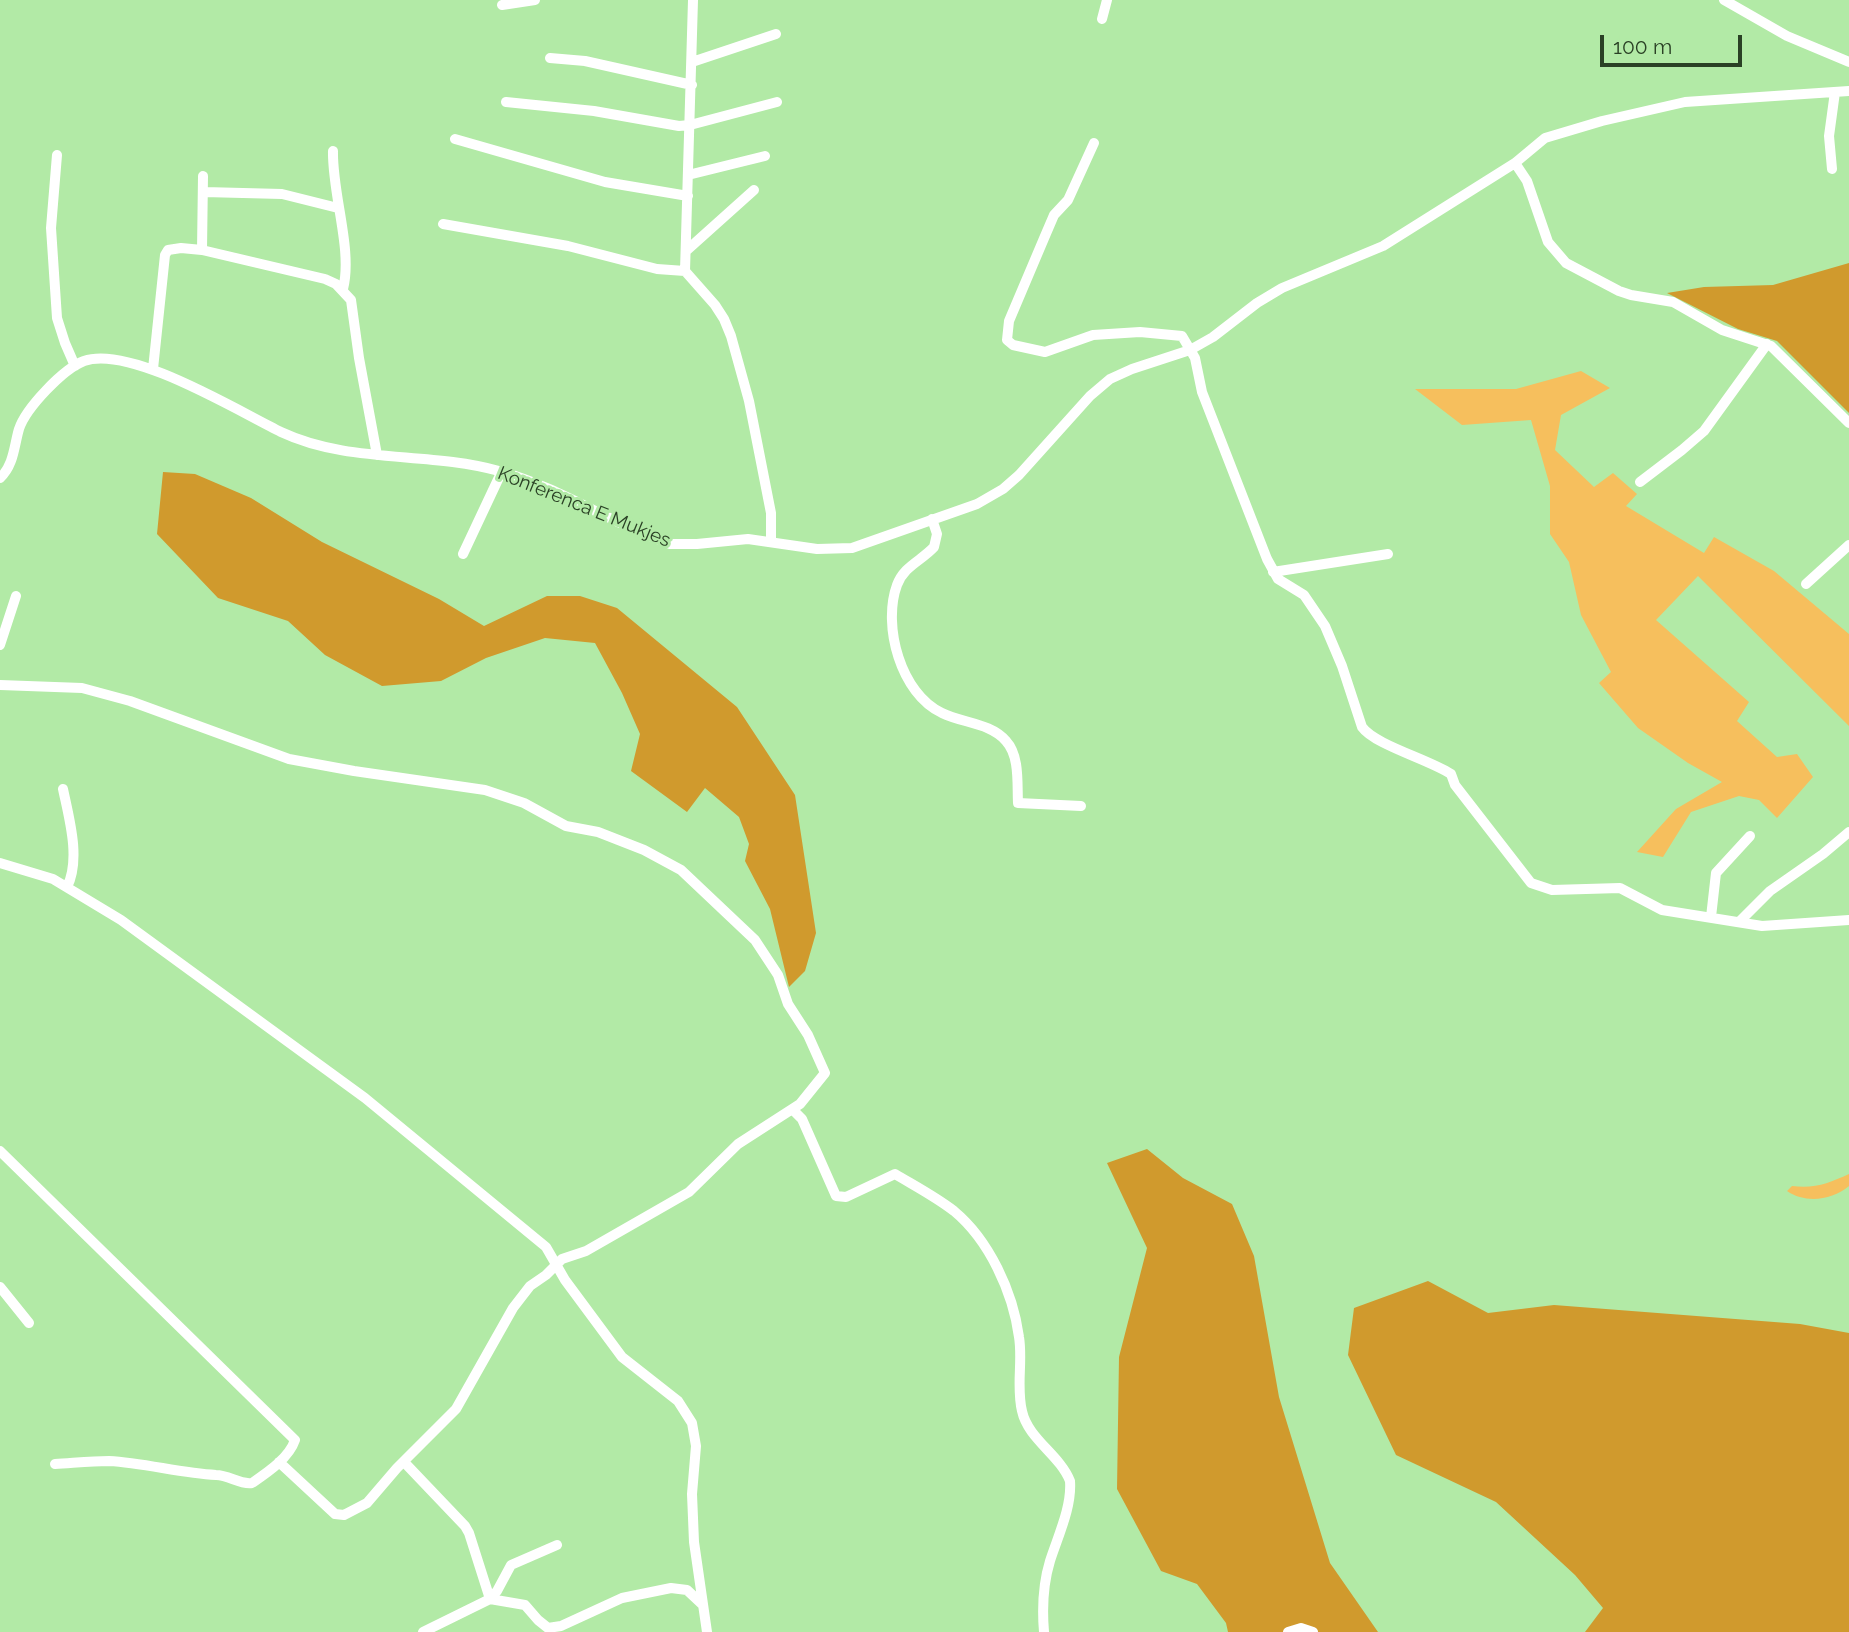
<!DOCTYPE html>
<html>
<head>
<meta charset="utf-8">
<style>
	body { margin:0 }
	#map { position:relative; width:1849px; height:1632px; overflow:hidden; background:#b2eaa6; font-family:Raleway,sans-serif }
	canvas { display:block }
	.scale { position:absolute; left:1600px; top:35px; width:142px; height:32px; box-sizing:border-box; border:4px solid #2a4125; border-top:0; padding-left:9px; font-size:21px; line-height:24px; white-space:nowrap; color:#2a4125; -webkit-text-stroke:5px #b2eaa6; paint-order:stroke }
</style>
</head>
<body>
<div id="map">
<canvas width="1849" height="1632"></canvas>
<div class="scale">100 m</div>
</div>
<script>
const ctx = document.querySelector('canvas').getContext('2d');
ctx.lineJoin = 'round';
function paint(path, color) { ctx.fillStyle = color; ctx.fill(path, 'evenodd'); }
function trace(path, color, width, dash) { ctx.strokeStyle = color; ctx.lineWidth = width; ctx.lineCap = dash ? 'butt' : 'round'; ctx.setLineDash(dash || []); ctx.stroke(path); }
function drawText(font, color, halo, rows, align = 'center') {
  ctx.font = font + ' Raleway,sans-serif'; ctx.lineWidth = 6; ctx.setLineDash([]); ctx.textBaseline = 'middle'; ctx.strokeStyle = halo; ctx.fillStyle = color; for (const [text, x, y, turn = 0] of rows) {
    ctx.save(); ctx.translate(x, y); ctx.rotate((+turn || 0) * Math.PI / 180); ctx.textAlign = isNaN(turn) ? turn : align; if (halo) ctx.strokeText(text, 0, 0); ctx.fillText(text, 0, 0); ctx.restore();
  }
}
const green = new Path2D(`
	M1581,371l29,17 -49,27 -6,35 39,37 19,-14 24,21 -11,12 78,47 10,-16 60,34 75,63v92l-151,-150 -42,44 93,82 -12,19 40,36 20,-3 16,23 -36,41 -18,-18 -20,-4 -48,16 -28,45 -26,-5 39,-43 46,-27 -34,-19 -50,-35 -39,-45 12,-11 -30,-57 -12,-53 -19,-28v-48l-19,-66 -69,5 -47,-36h101z
	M1849,1174v12c-17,14 -43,18 -62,5l5,-5c23,3 37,-3 57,-12z`);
const forest = new Path2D(`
	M1849,263v150l-72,-72 -39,-12 -71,-36 37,-6 69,-2z
	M163,472l32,2 56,24 71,44 117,57 45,27 63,-30h33l37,12 120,99 58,88 21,138 -11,38 -16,16 -19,-78 -25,-48 4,-17 -10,-27 -34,-29 -18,24 -56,-41 9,-37 -18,-41 -27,-50 -50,-5 -59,20 -45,23 -59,5 -57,-31 -37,-34 -70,-23 -61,-64z
	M1147,1149l36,29 49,26 22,52 25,141 51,166 48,69h-150l-2,-9 -29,-39 -36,-13 -44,-82 2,-132 28,-109 -40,-85z
	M1428,1281l60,32 66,-8 246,19 49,9v299h-264l18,-24 -28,-33 -79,-73 -100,-47 -48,-100 6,-47z`);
const minor = new Path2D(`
	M693,0l-8,271 30,34 9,14 7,17 18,65 22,112v28
	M1724,0l63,36 62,26
	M502,5l33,-5
	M1102,19l5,-19
	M550,58l35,3 107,24
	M692,62l84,-28
	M506,102l88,9 85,15 11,-1 87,-23
	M455,139l150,43 83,14
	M1094,143l-26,57 -14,15 -9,21 -36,85 -2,19 6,5 32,7 48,-17 47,-3 42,4 13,22 7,34 65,167 11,20 26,16 21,31 17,40 20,61c13,18 66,32 89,47l4,11 76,98 21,7 68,-2 42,22 100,16 87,-6
	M333,151c-1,43 20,99 10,138
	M57,155l-6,73 6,90 8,25 10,23
	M1515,163l12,18 21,61 18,21 53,28 12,4 42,7 49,28 49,16 78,77
	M1832,169l-3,-33 6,-44
	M688,175l77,-19
	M204,192l78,2 56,14
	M443,224l125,22 89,23 28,2
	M202,250l1,-74
	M686,251l68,-61
	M153,369l12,-114 3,-5 13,-2 21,2 123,29 11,5 15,16 8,58 18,97
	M0,478c14,-13 14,-32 19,-49 7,-21 44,-60 65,-68 46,-16 152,49 197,71 68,32 146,19 218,39 60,16 113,53 171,73h27l51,-5 69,10 35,-1 125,-44 26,-15 16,-14 71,-79 20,-17 22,-10 58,-19 23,-13 44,-34 25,-15 101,-42 132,-83 30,-25 57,-17 83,-19 164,-11
	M1640,482l42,-32 22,-19 63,-87
	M932,519l5,15 -3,13c-13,14 -30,19 -37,38 -15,41 4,109 45,128 20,10 49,10 64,28 14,15 11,43 12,62l63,3
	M463,554l39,-83
	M1273,572l115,-18
	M1806,584l43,-39
	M0,645l16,-49
	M0,685l82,3 48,13 159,58 65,12 131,19 39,13 42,23 32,6 46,18 37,20 74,70 23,35 10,29 20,31 17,38 -25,31 -62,40 -49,48 -103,59 -24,8 -16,16 -16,11 -17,22 -57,101 -59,59 -30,35 -23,12 -9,-1 -56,-52
	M63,789c6,29 18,70 4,98
	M0,863l53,16 68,41 244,178 181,149 19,33 57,77 56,44 14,22 4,23 -4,48 2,48 13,90
	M1711,917l5,-44 34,-37
	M1739,922l31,-31 53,-37 26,-22
	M793,1110l9,9 34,77 10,1 49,-23c20,12 41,23 59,37 35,29 59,81 65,126 4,24 -3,50 3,74 6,28 38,44 48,70 2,26 -12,55 -20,80 -7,23 -8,47 -6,71
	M0,1151l295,289c-6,18 -27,32 -43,43 -12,2 -23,-8 -36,-8 -36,-2 -71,-12 -107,-14 -18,0 -36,2 -54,3
	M0,1287l29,36
	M404,1462l61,64 4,7 21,66 7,-8 14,-26 46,-20
	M423,1632l67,-33 35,6 13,15 10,8 13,-2 61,-28 49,-10 16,2 16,15
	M1288,1632l13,-4 12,4`);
const streetNames = [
	["Konferenca E Mukjes",584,507,22]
];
paint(green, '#f6bf5d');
paint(forest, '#d09a2d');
trace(minor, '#fff', 10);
drawText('19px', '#2a4125', '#b2eaa6', streetNames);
</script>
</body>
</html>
